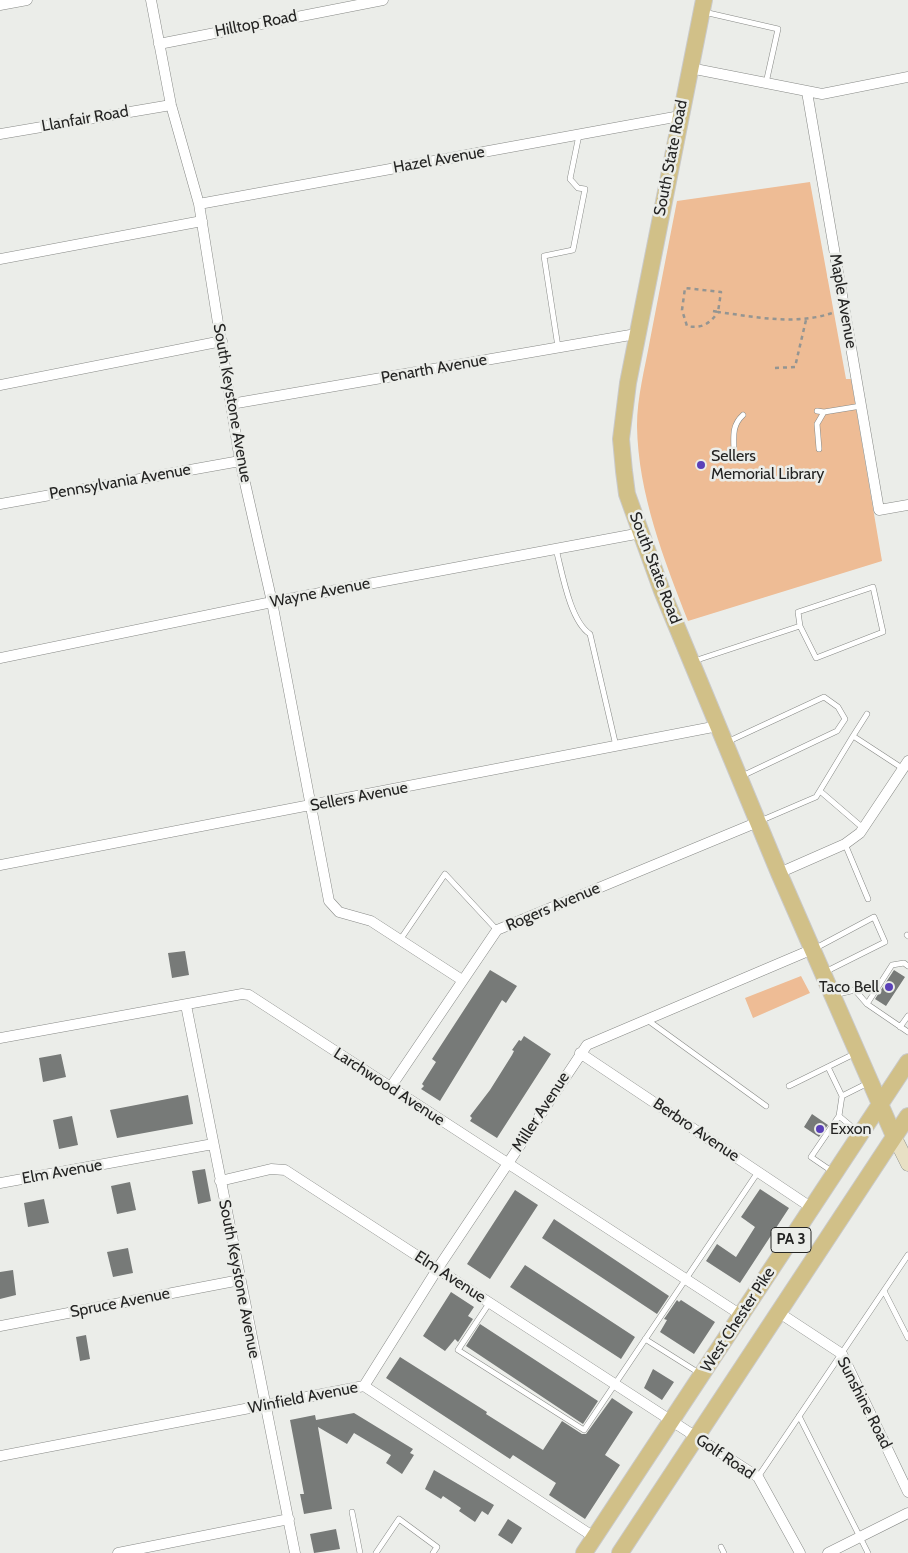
<!DOCTYPE html>
<html>
<head>
<meta charset="utf-8">
<style>
	body { margin:0 }
	canvas { display:block; background:#ebede9 }
</style>
</head>
<body>
<canvas width="908" height="1553"></canvas>
<script>
const ctx = document.querySelector('canvas').getContext('2d');
ctx.lineJoin = 'round';
function paint(path, color) { ctx.fillStyle = color; ctx.fill(path, 'evenodd'); }
function trace(path, color, width, dash) { ctx.strokeStyle = color; ctx.lineWidth = width; ctx.lineCap = dash ? 'butt' : 'round'; ctx.setLineDash(dash || []); ctx.stroke(path); }
function drawText(font, color, halo, rows, align = 'center') {
  ctx.font = font + ' Cabin,sans-serif'; ctx.lineWidth = 5; ctx.setLineDash([]); ctx.textBaseline = 'middle'; ctx.strokeStyle = halo; ctx.fillStyle = color; for (const [text, x, y, turn = 0] of rows) {
    ctx.save(); ctx.translate(x, y); ctx.rotate((+turn || 0) * Math.PI / 180); ctx.textAlign = isNaN(turn) ? turn : align; if (halo) ctx.strokeText(text, 0, 0); ctx.fillText(text, 0, 0); ctx.restore();
  }
}
const green = new Path2D(`
	M810,182l36,197h5l31,182 -194,60c-24,-61 -50,-128 -51,-195 0,-29 8,-58 13,-86 9,-47 18,-93 27,-139z
	M801,976l9,17 -57,25 -8,-20z`);
const building = new Path2D(`
	M185,951l4,24 -17,3 -4,-25z
	M490,970l27,16 -11,17 -4,-3 -62,101 -19,-12 3,-3 -2,-2 14,-22 -4,-3z
	M894,970l11,7 -19,29 -11,-7z
	M524,1036l27,18 -54,84 -27,-17 2,-3 -2,-2 20,-26 22,-35 2,-4 -2,-1 7,-10 2,1z
	M61,1054l5,23 -23,5 -4,-24z
	M188,1095l5,29 -76,14 -7,-28z
	M812,1114l16,11 -9,12 -15,-10z
	M72,1116l6,29 -19,4 -6,-29z
	M205,1169l6,32 -13,3 -6,-33z
	M130,1182l6,28 -19,4 -6,-28z
	M760,1189l29,19 -49,75 -34,-22 11,-17 19,13 19,-30 -14,-10z
	M515,1190l23,15 -48,74 -23,-15z
	M44,1199l5,24 -21,4 -4,-24z
	M554,1219l115,77 -12,18 -115,-76z
	M128,1248l5,25 -20,4 -6,-25z
	M525,1265l110,72 -14,22 -111,-72z
	M13,1270l3,25 -16,4v-27z
	M451,1292l23,15 -6,9 5,3 -15,23 -3,-3 -10,12 -22,-15z
	M677,1300l2,2 2,-2 34,22 -21,32 -34,-22 7,-12 -3,-1z
	M480,1324l118,77 -15,23 -117,-78z
	M86,1335l4,24 -10,2 -4,-24z
	M400,1357l87,55 -1,2 57,36 19,-29 20,13h4l26,-36 21,14 -28,43 15,10 -35,54 -36,-24 7,-12 -43,-28 -3,4 -124,-81z
	M653,1369l21,13 -12,18 -18,-12z
	M354,1413l59,36 -3,4 4,2 -12,19 -16,-11 5,-8 -37,-22 -7,11 -29,-17 14,82 -28,5 -4,-20h4l-14,-74 25,-5 1,5z
	M434,1470l60,35 -6,10 -6,-4 -7,11 -16,-11 2,-3 -18,-12 -2,3 -16,-10z
	M508,1519l14,9 -10,16 -14,-9z
	M336,1529l4,20 -26,4 -4,-19z`);
const path = new Path2D(`
	M713,311l5,1 3,-20 -36,-4 -3,22 5,16c14,3 23,-2 31,-14 39,5 79,14 117,0
	M775,368l20,-1 11,-47`);
const service = new Path2D(`
	M704,12l74,17 -12,54
	M558,347l-14,-91 29,-6 12,-61 -7,-1 -8,-9 9,-44
	M817,411l7,1 -7,12 2,25
	M824,412l37,-6
	M734,453c0,-15 -3,-27 9,-38
	M556,549c6,23 14,72 34,85l26,112
	M694,661l106,-35 -2,-14 75,-25 10,45 -67,26 -16,-32
	M867,714l-14,22 49,32
	M727,742l97,-45 14,10 7,12 -8,12 -95,45
	M820,791l43,37
	M760,821l56,-24 37,-61
	M845,844l23,55
	M907,935l1,1
	M400,940l45,-66 52,56
	M814,949l60,-32 11,25 -60,30
	M834,995l21,-5 12,14 41,28
	M867,1004l25,-39 12,-2 4,3
	M646,1019l120,87
	M900,1027l8,-11
	M828,1067l14,29 -3,20 19,16
	M789,1086l67,-33
	M842,1096l26,-13
	M833,1172l-22,-15 28,-41
	M884,1291l24,47
	M490,1302l-32,48 126,80 174,-258
	M645,1339l54,34
	M799,1416l69,137
	M758,1477l150,-222
	M352,1512l8,41
	M721,1547l3,6
	M376,1553l23,-34 38,28 -4,6`);
const minor = new Path2D(`
	M151,0l20,105 28,99 41,257 32,141 57,299 10,11 32,9 91,59
	M0,5l27,-5
	M159,44l224,-44
	M690,68l132,26 86,-17
	M807,92l72,418 29,-5
	M0,134l171,-29
	M199,204l481,-88
	M0,259l202,-38
	M0,385l222,-44
	M231,404l405,-70
	M0,504l240,-43
	M0,658l272,-56 369,-69
	M0,865l718,-139
	M779,873l66,-29 15,-11 48,-72
	M186,1005l109,548
	M0,1038l242,-44 7,1 492,320
	M580,1053l232,155
	M390,1088l107,-158 261,-108
	M220,1181l51,-12 14,1 473,307 42,76
	M0,1183l213,-39
	M778,1312l64,42 66,138
	M0,1326l240,-46
	M364,1386l74,-118 149,-223 226,-96
	M0,1456l364,-70 230,151
	M118,1553l171,-34
	M828,1553l80,-40`);
const secondary = new Path2D(`
	M894,1136l14,28`);
const primary = new Path2D(`
	M704,0l-76,383 -7,56 3,32 3,23 14,39 21,58 117,282 115,263
	M584,1553l324,-491
	M620,1553l288,-437`);
const markers = [
	[701,465,5,"#5a40b8"],
	[889,987,5,"#5a40b8"],
	[820,1129,5,"#5a40b8"]
];
const shields = [
	[791,1240,40]
];
const shieldNames = [
	["PA 3",791,1240]
];
const streetNames = [
	["Hilltop Road",256,24,-11],
	["Llanfair Road",85,119,-10],
	["South State Road",671,158,-79],
	["Hazel Avenue",439,160,-10],
	["Maple Avenue",843,301,80],
	["Penarth Avenue",434,369,-10],
	["South Keystone Avenue",232,403,80],
	["Pennsylvania Avenue",120,482,-10],
	["South State Road",655,568,69],
	["Wayne Avenue",320,593,-11],
	["Sellers Avenue",359,797,-11],
	["Rogers Avenue",553,907,-23],
	["Larchwood Avenue",389,1087,33],
	["Miller Avenue",541,1112,-57],
	["Berbro Avenue",696,1130,34],
	["Elm Avenue",62,1172,-10],
	["Elm Avenue",450,1277,33],
	["South Keystone Avenue",239,1279,79],
	["Spruce Avenue",120,1303,-11],
	["West Chester Pike",738,1320,-57],
	["Winfield Avenue",303,1398,-11],
	["Sunshine Road",864,1403,63],
	["Golf Road",725,1457,34]
];
const poiNames = [
	["Sellers",711,456],
	["Memorial Library",711,474],
	["Taco Bell",879,987,"right"],
	["Exxon",830,1129]
];
paint(green, '#eebc95');
paint(building, '#777a78');
trace(service, '#878986', 6);
trace(minor, '#878986', 11);
trace(secondary, '#878986', 15);
trace(primary, '#cacaca', 18);
trace(path, '#949592', 2.5, [4, 4]);
trace(service, '#fff', 5);
trace(minor, '#fff', 10);
trace(secondary, '#e8e0c4', 14);
trace(primary, '#d1c088', 16);
for (const [x, y, r, color] of markers) { const dot = new Path2D(); dot.arc(x, y, r, 0, 2 * Math.PI); ctx.fillStyle = color; ctx.fill(dot); trace(dot, '#ebede9', 2); }
for (const [x, y, w] of shields) { const box = new Path2D(); box.roundRect(x - w / 2, y - 12.5, w, 25, 4); ctx.fillStyle = '#ebede9'; ctx.fill(box); trace(box, '#242423', 1); }
drawText('bold 15px', '#242423', null, shieldNames);
drawText('16px', '#242423', '#ebede9', streetNames);
drawText('16px', '#242423', '#ebede9', poiNames, 'left');
</script>
</body>
</html>
